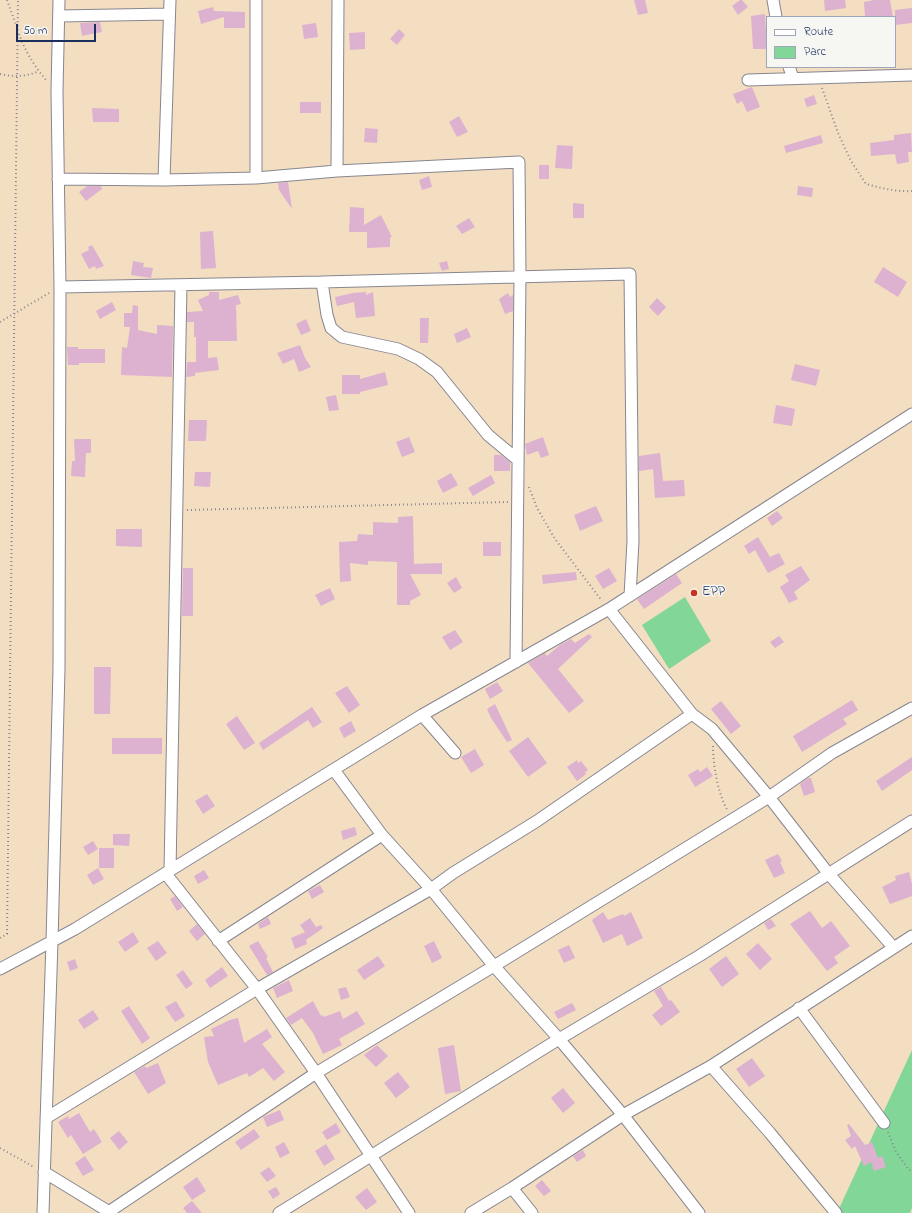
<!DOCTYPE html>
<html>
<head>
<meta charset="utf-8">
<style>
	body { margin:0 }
	#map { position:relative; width:912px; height:1213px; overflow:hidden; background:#f3dec1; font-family:"Indie Flower",sans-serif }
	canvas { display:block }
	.legend { position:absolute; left:766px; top:16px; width:130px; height:52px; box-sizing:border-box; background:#f6f6f2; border:1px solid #9ea6b7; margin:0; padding:5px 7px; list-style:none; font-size:12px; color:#1b2f5e }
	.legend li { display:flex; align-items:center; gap:8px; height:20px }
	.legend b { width:20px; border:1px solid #9ea6b7 }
	.scale { position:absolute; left:16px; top:24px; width:80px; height:18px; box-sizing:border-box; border:2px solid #1b2f5e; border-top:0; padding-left:5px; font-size:12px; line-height:14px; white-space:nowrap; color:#1b2f5e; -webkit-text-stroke:3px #f6f6f2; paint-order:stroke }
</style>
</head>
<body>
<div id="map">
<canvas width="912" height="1213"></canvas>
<ul class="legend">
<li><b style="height:5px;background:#fff"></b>Route</li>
<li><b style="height:11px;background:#82d698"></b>Parc</li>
</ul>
<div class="scale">50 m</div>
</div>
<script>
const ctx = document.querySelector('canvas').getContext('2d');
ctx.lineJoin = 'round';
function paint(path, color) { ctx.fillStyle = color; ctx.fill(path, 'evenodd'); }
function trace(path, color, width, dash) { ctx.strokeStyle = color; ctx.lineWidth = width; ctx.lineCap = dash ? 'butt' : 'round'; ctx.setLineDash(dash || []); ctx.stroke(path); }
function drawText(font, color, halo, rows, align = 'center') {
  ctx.font = font + ' "Indie Flower",sans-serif'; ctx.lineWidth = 3; ctx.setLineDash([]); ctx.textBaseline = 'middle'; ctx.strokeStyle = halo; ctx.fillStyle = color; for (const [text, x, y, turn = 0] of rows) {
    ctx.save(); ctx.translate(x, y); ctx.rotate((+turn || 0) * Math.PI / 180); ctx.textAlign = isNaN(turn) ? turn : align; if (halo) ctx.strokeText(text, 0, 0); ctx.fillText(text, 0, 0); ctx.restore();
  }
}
const green = new Path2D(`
	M685,597l26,44 -42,28 -27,-44z
	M912,1050v158l-2,5h-73z`);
const building = new Path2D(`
	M634,0h11l3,13 -10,2z
	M740,0h2l6,7 -10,8 -6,-9z
	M824,0h21l1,8 -21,3z
	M874,0h16l3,17h-28l-1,-15z
	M213,7l1,4 31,1v16h-21v-11l-23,7 -3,-13z
	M912,8v15l-17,2v-15z
	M765,14l2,35h-14l-2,-33z
	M100,22l2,10 -20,4 -2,-13z
	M316,23l2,14 -14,2 -2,-14z
	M399,29l6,6 -8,10 -7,-6z
	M365,32v17l-15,1 -1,-17z
	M752,87l8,20 -13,5 -5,-11 -5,3 -4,-10z
	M814,95l3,9 -10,3 -3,-8z
	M300,102h21v11h-21z
	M92,108l27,1v13h-26z
	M459,116l9,16 -11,5 -8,-15z
	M365,128l13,1 -1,14 -13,-1z
	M911,133l1,19h-4l1,10 -12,2 -2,-10 -24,2 -1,-13 24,-3v-5z
	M821,135l2,8 -37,10 -2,-7z
	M557,145l16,1 -1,23 -17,-1z
	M539,165h10v14h-10z
	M429,176l3,11 -10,3 -3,-10z
	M288,182l4,27 -13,-19 -1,-7z
	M87,186h14l1,3 -16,12 -7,-9z
	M798,186l15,2 -1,9 -15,-2z
	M573,203l11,1v14h-11z
	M350,207l14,1v17l17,-10 11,22h-2v10l-23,1v-16h-18z
	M469,218l6,9 -13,7 -6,-8z
	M213,231l3,37 -15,1 -1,-37z
	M92,245l12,21 -8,3 -1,-3 -6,3 -8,-15 8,-4 -1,-3z
	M133,261l11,2 -1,4 10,1 -2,10 -20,-3z
	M447,261l2,8 -7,2 -3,-8z
	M883,267l24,15 -9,15 -24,-15z
	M209,292h10v8l19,-5 3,9 -5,1 1,36h-29v17l9,-1 2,13 -24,3v3l-9,1 1,-15h9v-25h-2v-15h-7v-10l16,-1 -5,-11 11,-5z
	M366,292v3l7,-3 2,24 -19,2 -2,-16 -17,4 -2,-9 18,-4z
	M508,293l2,4 3,-2v16l-8,3 -6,-15z
	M657,298l9,9 -8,9 -9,-9z
	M112,302l4,8 -16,9 -4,-8z
	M133,305l5,1v24l19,4v-9l16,1 -1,51 -51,-2 1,-28 5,1 3,-21h-6v-14h8z
	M420,318h9l-1,25h-8z
	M306,319l5,12 -10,4 -5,-11z
	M467,328l4,9 -14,6 -3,-9z
	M300,345l5,13 6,9 -12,5 -5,-13 -11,5 -6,-11z
	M67,347h11v2h27v14h-26v2h-11z
	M795,364l25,6 -4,16 -25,-6z
	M385,372l3,13 -28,7v2h-18v-19h18v4z
	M336,395l3,15 -10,1 -3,-14z
	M776,405l19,4 -3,17 -19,-3z
	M189,420h18l-1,21h-18z
	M409,437l6,15 -13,5 -6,-15z
	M543,437l6,18 -8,3 -3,-7 -11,4 -2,-11z
	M74,439h17v14h-5l-1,24 -14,-1 1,-15h3z
	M660,453l3,28 21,-1 1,16 -30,2 -2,-29 -14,2v-15z
	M494,455h7l9,7v9h-16z
	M195,472h16l-1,15 -16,-1z
	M451,473l7,12 -15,8 -6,-12z
	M491,475l4,8 -22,13 -5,-8z
	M596,506l7,15 -23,10 -6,-16z
	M777,511l6,7 -11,8 -5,-8z
	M413,516l1,48 28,-1v11h-32l11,21 -11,6v4h-13v-43l-29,-1v4l-18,-2 1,18 -11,1 -1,-40 18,-1 1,-7 15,1v-13l25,1v-6z
	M116,529h26v18l-26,-1z
	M758,537l12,20 9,-4 6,11 -17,9 -13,-23 -6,4 -5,-8z
	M483,542h18v14h-18z
	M801,566l9,14 -16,12 4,7 -9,4 -9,-16 9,-6 -4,-6z
	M183,568h10v48h-11z
	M609,568l8,13 -14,8 -8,-13z
	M576,572l1,8 -34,4 -1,-9z
	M676,574l6,9 -38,26 -7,-10z
	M456,577l6,11 -8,5 -7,-10z
	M330,588l5,11 -14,7 -6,-11z
	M455,630l8,12 -13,8 -8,-13z
	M589,634l3,3 -34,32 26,32 -15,12 -41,-50 17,-10 2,3 13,-11 11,-6 4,4z
	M779,636l5,6 -9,6 -5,-6z
	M94,667h17l-1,47h-16z
	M497,682l6,9 -13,8 -5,-10z
	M347,686l13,19 -11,8 -14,-20z
	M852,700l6,10 -15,9 4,5 -45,28 -9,-16z
	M721,701l20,25 -10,8 -20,-25z
	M495,704l17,36 -5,2 -16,-24 -4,-9z
	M312,707l10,15 -9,6 -5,-8 -45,30 -4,-7z
	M237,716l18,27 -11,7 -18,-26z
	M351,721l5,10 -12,7 -5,-10z
	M528,737l19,26 -19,14 -19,-26z
	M112,738h50v16h-50z
	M475,749l9,16 -13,8 -10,-16z
	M912,757v13l-30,21 -6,-10z
	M577,760l1,3 3,-2 7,9 -3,2 1,2 -9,7 -10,-14z
	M707,767l6,9 -18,11 -7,-12 10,-6 2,3z
	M808,778h3l4,14 -11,4 -4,-12z
	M207,794l8,12 -12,8 -8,-13z
	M355,827l2,8 -14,5 -2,-9z
	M113,834h17l-1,12 -16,-1z
	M93,841l5,8 -10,6 -5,-8z
	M99,848h15v20h-15z
	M778,854l4,7 -2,1 5,11 -11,5 -9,-18z
	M98,868l6,11 -11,6 -6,-10z
	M204,870l5,8 -11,6 -4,-8z
	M909,872l3,12v12l-22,8 -8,-17 14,-7 -1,-4z
	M320,885l4,7 -12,7 -4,-8z
	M175,896l8,11 -6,4 -7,-12z
	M810,911l12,17 9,-7 19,25 -16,11 4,6 -11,8 -37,-47z
	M603,912l5,8 15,-6 1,2 7,-4 12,26 -16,8 -5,-12 -19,9 -11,-23z
	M268,917l3,7 -11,5 -2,-5z
	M310,918l6,9 5,-2 2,3 -17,12 1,4 -12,5 -4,-11 14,-6 -5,-7z
	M771,919l5,7 -8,4 -4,-7z
	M197,924l8,10 -8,7 -8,-10z
	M133,932l6,10 -14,10 -7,-10z
	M158,941l9,12 -11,8 -9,-13z
	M258,941l10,16 -2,1 7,14 -6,3 -18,-29z
	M434,941l8,17 -10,5 -8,-17z
	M758,943l14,16 -12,11 -14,-16z
	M569,945l6,13 -11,5 -6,-13z
	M378,956l7,10 -21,14 -7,-10z
	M726,956l13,18 -17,13 -13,-18z
	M75,959l3,9 -8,3 -3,-9z
	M222,967l6,9 -18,12 -5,-8z
	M183,970l10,14 -7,5 -10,-14z
	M289,980l4,11 -16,7 -4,-10z
	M346,987l4,10 -9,3 -3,-11z
	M661,987l8,14 2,-1 9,12 -19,14 -9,-11 11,-9 -9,-15z
	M176,1001l9,15 -10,6 -10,-15z
	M313,1001l8,15 2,-1 1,2 16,-6 3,8 14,-8 8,13 -26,15 3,6 -19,9 -10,-21 -11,-15 -11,7 -5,-7z
	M572,1003l4,7 -18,9 -4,-7z
	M129,1006l21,32 -8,6 -21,-33z
	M93,1010l6,9 -15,10 -6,-9z
	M238,1018l6,25 23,-14 5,8 -10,7 23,28 -11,9 -11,-13 -14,9 -2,-4 -29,12 -10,-23 -4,-25 10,-1 -3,-7 19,-9z
	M377,1045l11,11 -12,11 -12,-12z
	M454,1045l7,46 -16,3 -7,-46z
	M752,1058l13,18 -16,11 -13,-18z
	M158,1063l8,20 -18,11 -14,-22 11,-6 1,2z
	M398,1072l12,15 -14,11 -12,-15z
	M563,1088l12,15 -12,10 -12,-15z
	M280,1110l4,10 -17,7 -4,-10z
	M79,1113l11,19 4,-3 8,13 -19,12 -12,-19 -3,3 -10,-16 10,-6 1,3z
	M336,1123l5,9 -14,8 -5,-8z
	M849,1124l16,21 7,-3 6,16 4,-2 4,11 -12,4 -3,-9 -7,4 -9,-20 -3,3 -7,-9 6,-4 -4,-11z
	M254,1129l6,8 -19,13 -6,-8z
	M119,1131l9,11 -9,8 -9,-12z
	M284,1142l6,11 -10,5 -5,-11z
	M326,1144l9,15 -11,7 -9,-15z
	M583,1150l3,6 -9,6 -4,-6z
	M85,1156l9,14 -11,6 -8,-13z
	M269,1167l7,9 -9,6 -7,-9z
	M197,1177l9,14 -14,9 -9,-13z
	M542,1180l9,11 -7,5 -9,-10z
	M276,1187l4,7 -7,5 -5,-8z
	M367,1188l10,14 -11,8 -11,-13z
	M192,1201l10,12h-15l-4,-5z`);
const path = new Path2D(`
	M7,0l11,30
	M19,34c6,17 16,33 27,46
	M0,74c14,3 26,3 39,-3
	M822,88l16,45 13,28 15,23c15,4 30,8 46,7
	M0,322l49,-29
	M529,487l8,21 18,31 47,62
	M187,510l321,-8
	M713,746c0,19 5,49 15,65
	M0,938l7,-4 11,-934
	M888,1132l8,20 13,18 3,1
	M0,1148l34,19`);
const minor = new Path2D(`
	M256,0v178
	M773,0l3,17
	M59,16l110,-2
	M789,67l4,11
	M748,80l164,-5
	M337,171l1,-171
	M58,179l106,1 92,-2 81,-7 182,-9 1,114 -4,386
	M164,180l6,-180
	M322,282l5,33 4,13 11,9 56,12 21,10 18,13 51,63 30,25
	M60,287l262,-5 308,-8 3,267 -3,55
	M609,609l83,105 20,15 57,68 59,76 65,74
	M422,715l33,38
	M334,770l48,65 49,54 63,77 65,73 64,76 76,98
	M170,871l11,-586
	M166,874l91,115 59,84 93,140
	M218,941l164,-106
	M0,969l75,-40 347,-214 187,-106 303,-195
	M799,1008l85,115
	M711,1066l59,67 66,80
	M46,1118l211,-129 174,-100 22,-16 84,-52 155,-107
	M44,1172l67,41
	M512,1188l20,25
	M43,1213l9,-271 7,-273 1,-382 -3,-196 2,-91
	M107,1213l209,-140 178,-107 275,-169 63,-44 80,-45
	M279,1213l280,-174 140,-83 213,-135
	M471,1213l41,-25 111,-73 88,-49 201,-130`);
const markers = [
	[694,593,4,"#c8321e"]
];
const poiNames = [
	["EPP",702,593]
];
paint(green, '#82d698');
paint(building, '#dcb2d0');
trace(minor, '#878690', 13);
trace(path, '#878690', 2, [1, 3]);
trace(minor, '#fff', 11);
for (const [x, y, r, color] of markers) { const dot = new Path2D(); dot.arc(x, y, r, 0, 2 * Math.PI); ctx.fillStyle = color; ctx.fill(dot); trace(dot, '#f6f6f2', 1.5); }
drawText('14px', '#1b2f5e', '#f6f6f2', poiNames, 'left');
</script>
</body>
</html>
